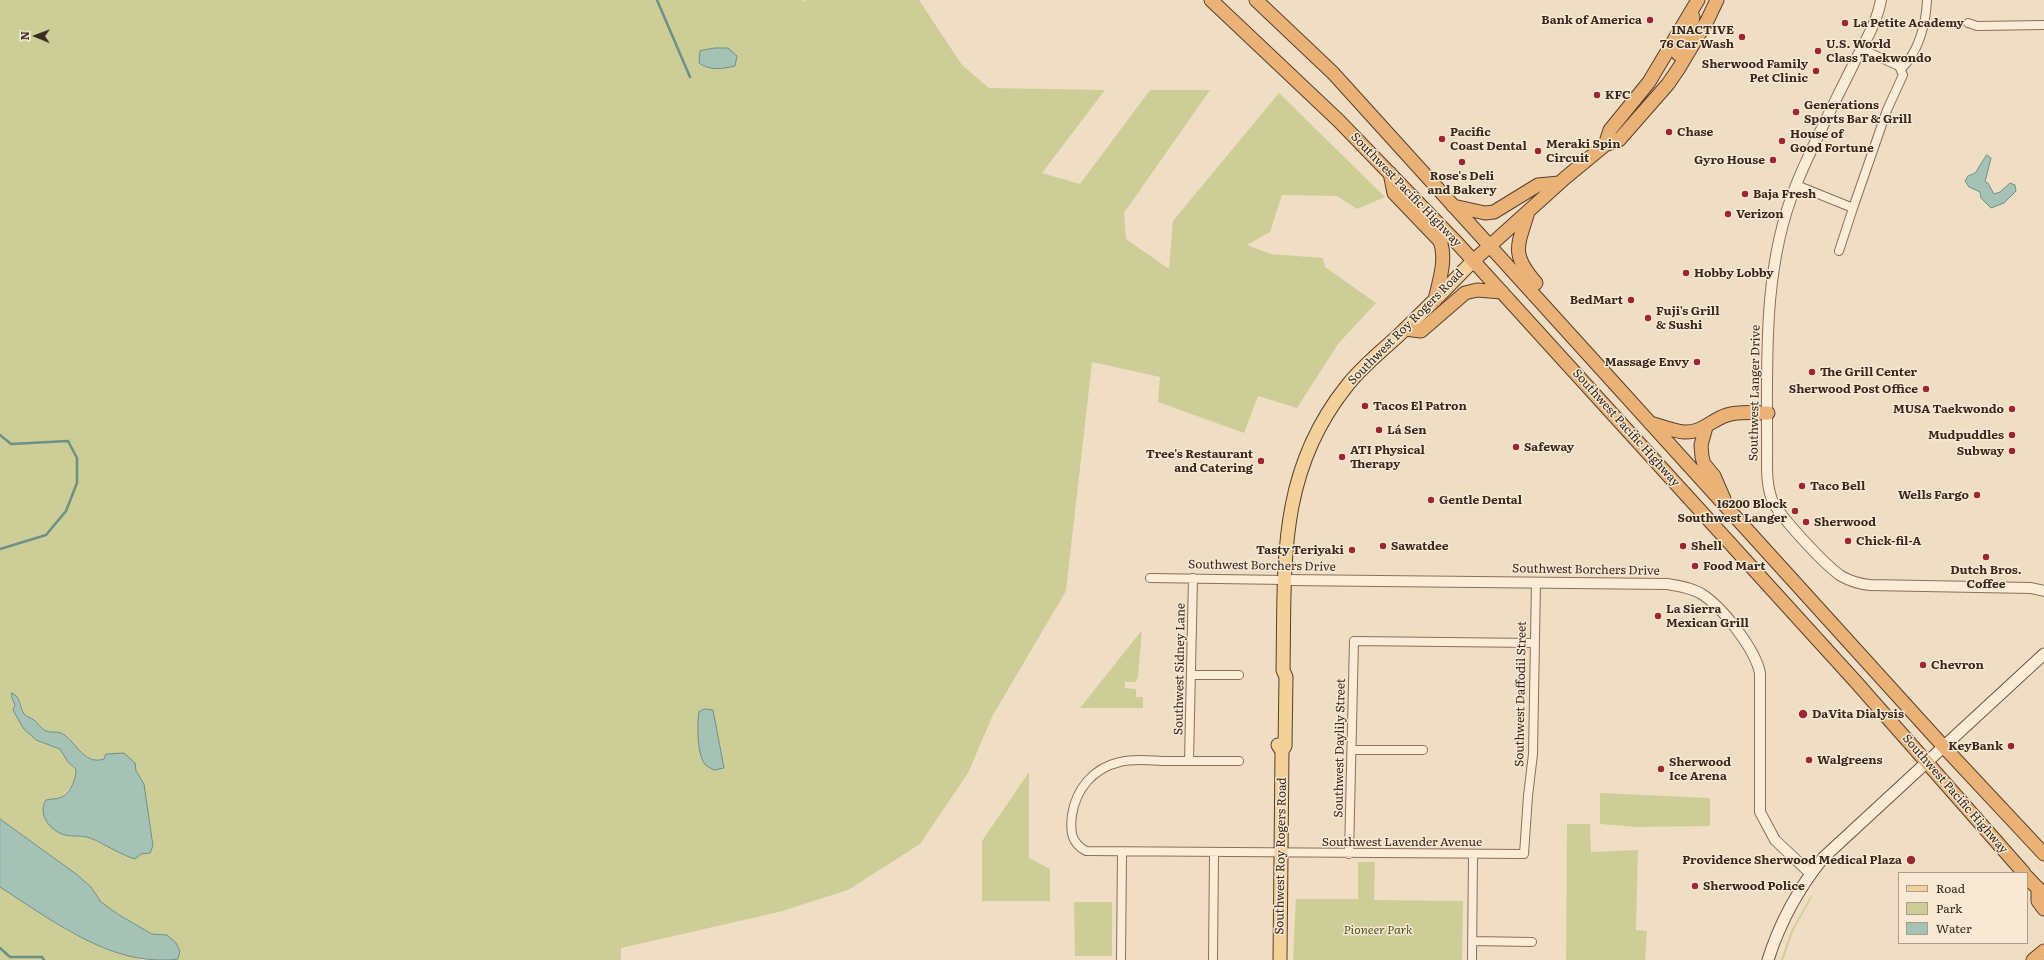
<!DOCTYPE html>
<html>
<head>
<meta charset="utf-8">
<style>
	body { margin:0 }
	#map { position:relative; width:2044px; height:960px; overflow:hidden; background:#f0dec4; font-family:Literata,serif }
	canvas { display:block }
	.legend { position:absolute; left:1898px; top:872px; width:130px; height:72px; box-sizing:border-box; background:#f7e9d3; border:1px solid #ab9c8b; margin:0; padding:5px 7px; list-style:none; font-size:12px; color:#3a291e }
	.legend li { display:flex; align-items:center; gap:8px; height:20px }
	.legend b { width:20px; border:1px solid #ab9c8b }
	.north { position:absolute; left:16px; top:16px; width:40px; height:40px; -webkit-text-stroke:3px #f7e9d3; paint-order:stroke; rotate:271deg; font-size:11px; font-weight:700; line-height:16px; text-align:center; color:#3a291e }
	.north::after { content:''; display:block; margin:auto; width:14px; height:18px; background:#3a291e; clip-path:polygon(50% 0,100% 100%,50% 72%,0 100%) }
</style>
</head>
<body>
<div id="map">
<canvas width="2044" height="960"></canvas>
<ul class="legend">
<li><b style="height:5px;background:#f4d09a"></b>Road</li>
<li><b style="height:11px;background:#cdce97"></b>Park</li>
<li><b style="height:11px;background:#a6c2b7"></b>Water</li>
</ul>
<div class="north">N</div>
</div>
<script>
const ctx = document.querySelector('canvas').getContext('2d');
ctx.lineJoin = 'round';
function paint(path, color) { ctx.fillStyle = color; ctx.fill(path, 'evenodd'); }
function trace(path, color, width, dash) { ctx.strokeStyle = color; ctx.lineWidth = width; ctx.lineCap = dash ? 'butt' : 'round'; ctx.setLineDash(dash || []); ctx.stroke(path); }
function drawText(font, color, halo, rows, align = 'center') {
  ctx.font = font + ' Literata,serif'; ctx.lineWidth = 3; ctx.setLineDash([]); ctx.textBaseline = 'middle'; ctx.strokeStyle = halo; ctx.fillStyle = color; for (const [text, x, y, turn = 0] of rows) {
    ctx.save(); ctx.translate(x, y); ctx.rotate((+turn || 0) * Math.PI / 180); ctx.textAlign = isNaN(turn) ? turn : align; if (halo) ctx.strokeText(text, 0, 0); ctx.fillText(text, 0, 0); ctx.restore();
  }
}
const green = new Path2D(`
	M0,0h802l2,2 1,-2h114l43,65 27,23 116,2 -63,83 38,11 70,-94h60l-86,123 2,26 43,30 4,-48 106,-128 106,104 -28,12 -20,-13 -55,-1 -12,37 -23,13 24,9 52,4 2,9 51,36 -38,41 -41,64 -39,-12 -14,37 -86,-31 2,-25 -68,-15 -26,229 -73,124 -25,58 -48,71 -72,46 -69,22 -158,36v12h-445l2,-1 -11,-24 -15,-1 -33,-19 -18,-13 -10,-15 -15,-13 -76,-55zM16,695l5,7 2,11 23,18 15,2 17,18 10,6 10,4 6,-2 32,12 8,13 9,62 -12,8 -39,-10 -15,-7 -22,-2 -9,-37 6,-1c8,-9 14,-15 14,-28l-8,-7 -8,-13 -24,-9 -23,-30z
	M1142,630l-4,47 -3,5h-10v6l11,1v8h7v11h-63z
	M1029,772v86l21,11v32h-68v-60z
	M1600,793l110,5v28l-73,1 -37,-3z
	M1567,824h23l1,28 47,-2 -2,80 11,1 -2,29h-79z
	M1358,862h17l-1,38 89,1 -1,59h-169l3,-61h62z
	M0,887l71,46 34,14 37,13h-142z
	M1811,896l1,1 -18,32 -11,31h-2l11,-31z
	M1074,902h38v54h-37z`);
const water = new Path2D(`
	M715,48h13l9,8 -2,10c-13,3 -25,5 -36,-3l1,-12z
	M1987,155l4,3 -6,24 3,1 6,11 6,-2 10,-9 5,2 1,6 -12,12 -13,5 -10,-10 -1,-6 -11,-5 -4,-6 3,-5 7,-3z
	M12,693c10,5 7,13 12,21 3,3 7,4 10,6 4,3 7,9 12,11 4,2 11,0 15,2 14,6 22,33 43,26l2,-5 18,-1 11,10 1,8 8,13 9,62 -3,7 -9,1 -6,5c-16,-5 -30,-15 -45,-21 -8,-3 -17,-1 -25,-3 -15,-4 -28,-21 -19,-35 4,-1 12,-1 16,-3 9,-5 14,-18 14,-28l-8,-7 -8,-13 -24,-9 -13,-12 -10,-18 2,-5 -3,-7z
	M705,709l8,1 11,58 -10,2c-4,-2 -8,-4 -10,-7 -7,-11 -7,-39 -5,-51z
	M0,819l76,55 15,13 10,15 18,13 33,19 15,1 9,8 4,8 -2,8c-5,1 -12,1 -18,1 -57,0 -113,-43 -160,-73z`);
const stream = new Path2D(`
	M657,0l33,77
	M0,435l11,9 57,-3 9,17v25l-11,28 -20,24 -46,14
	M0,948l10,9h32l2,3`);
const minor = new Path2D(`
	M1968,23l9,3 67,-1
	M1901,69c18,-17 25,-46 26,-69
	M1796,185l57,23 34,-98 16,-35 -4,-9 -38,-17
	M1839,251l14,-43
	M1150,578l135,2
	M1192,675h47
	M1352,750h71
	M1189,761l4,-183
	M1239,761c-24,0 -47,0 -71,0 -15,0 -33,-3 -48,1 -27,6 -44,27 -48,53 -2,16 -1,28 14,36l438,3 4,-58 5,-42 3,-172
	M1349,854l5,-213 180,2
	M1472,941l60,1
	M1121,960l1,-108
	M1213,960l1,-106
	M1472,960l1,-106`);
const tertiary = new Path2D(`
	M1881,0c-4,22 -16,42 -26,61 -20,41 -42,82 -59,124 -36,88 -28,188 -29,282 0,11 1,22 5,33 8,17 53,65 69,76 9,5 18,8 29,9l161,3 13,3
	M1285,580l382,4c12,2 22,3 33,9 22,13 55,56 60,80v139l15,28 35,33`);
const secondary = new Path2D(`
	M1768,960c12,-38 30,-71 55,-102l221,-204`);
const primary = new Path2D(`
	M1278,745l4,6 -2,209
	M1282,751l3,-5 1,-69 -3,-7c2,-105 -6,-196 63,-283 16,-21 36,-36 54,-53 25,-24 49,-48 73,-73`);
const trunk = new Path2D(`
	M1211,0l128,121 119,123 398,438 168,191
	M1256,0l77,73 611,674 100,107
	M1678,54l12,-23 3,-14
	M1605,145l5,-15 39,-48 49,-82
	M1390,173l4,20 46,48c7,19 -1,40 -5,59
	M1453,206l32,7 9,-1 44,-27 21,-2
	M1528,212c-10,34 -18,41 8,71
	M1473,261l92,-83 40,-33 14,-5 49,-56 11,-16 28,-47 10,-21
	M1405,329l16,2 44,-38 12,-3 25,2
	M1650,423c11,3 23,8 34,9 18,1 27,-12 43,-17 13,-4 27,-2 41,-2
	M1706,427l-5,18 1,12 2,7 10,12 10,23
	M2027,877l17,18
	M2038,888v13l6,8
	M2033,960l11,-9`);
const markers = [
	[1650,20,4,"#9c2733"],
	[1845,23,4,"#9c2733"],
	[1742,37,4,"#9c2733"],
	[1818,51,4,"#9c2733"],
	[1816,71,4,"#9c2733"],
	[1597,95,4,"#9c2733"],
	[1796,112,4,"#9c2733"],
	[1669,132,4,"#9c2733"],
	[1442,139,4,"#9c2733"],
	[1782,141,4,"#9c2733"],
	[1538,151,4,"#9c2733"],
	[1773,160,4,"#9c2733"],
	[1462,162,4,"#9c2733"],
	[1745,194,4,"#9c2733"],
	[1728,214,4,"#9c2733"],
	[1686,273,4,"#9c2733"],
	[1631,300,4,"#9c2733"],
	[1648,318,4,"#9c2733"],
	[1697,362,4,"#9c2733"],
	[1812,372,4,"#9c2733"],
	[1926,389,4,"#9c2733"],
	[1365,406,4,"#9c2733"],
	[2012,409,4,"#9c2733"],
	[1379,430,4,"#9c2733"],
	[2012,435,4,"#9c2733"],
	[1516,447,4,"#9c2733"],
	[2012,451,4,"#9c2733"],
	[1342,457,4,"#9c2733"],
	[1261,461,4,"#9c2733"],
	[1802,486,4,"#9c2733"],
	[1977,495,4,"#9c2733"],
	[1431,500,4,"#9c2733"],
	[1795,511,4,"#9c2733"],
	[1806,522,4,"#9c2733"],
	[1848,541,4,"#9c2733"],
	[1383,546,4,"#9c2733"],
	[1683,546,4,"#9c2733"],
	[1352,550,4,"#9c2733"],
	[1986,557,4,"#9c2733"],
	[1695,566,4,"#9c2733"],
	[1658,616,4,"#9c2733"],
	[1923,665,4,"#9c2733"],
	[1803,714,5,"#9c2733"],
	[2011,746,4,"#9c2733"],
	[1809,760,4,"#9c2733"],
	[1661,769,4,"#9c2733"],
	[1911,860,5,"#9c2733"],
	[1695,886,4,"#9c2733"]
];
const poiNames = [
	["Bank of America",1642,20,"right"],
	["La Petite Academy",1853,23],
	["INACTIVE",1734,30,"right"],
	["76 Car Wash",1734,44,"right"],
	["U.S. World",1826,44],
	["Class Taekwondo",1826,58],
	["Sherwood Family",1808,64,"right"],
	["Pet Clinic",1808,78,"right"],
	["KFC",1605,95],
	["Generations",1804,105],
	["Sports Bar & Grill",1804,119],
	["Pacific",1450,132],
	["Coast Dental",1450,146],
	["Chase",1677,132],
	["House of",1790,134],
	["Good Fortune",1790,148],
	["Meraki Spin",1546,144],
	["Circuit",1546,158],
	["Gyro House",1765,160,"right"],
	["Rose's Deli",1462,176,"center"],
	["and Bakery",1462,190,"center"],
	["Baja Fresh",1753,194],
	["Verizon",1736,214],
	["Hobby Lobby",1694,273],
	["BedMart",1623,300,"right"],
	["Fuji's Grill",1656,311],
	["& Sushi",1656,325],
	["Massage Envy",1689,362,"right"],
	["The Grill Center",1820,372],
	["Sherwood Post Office",1918,389,"right"],
	["Tacos El Patron",1373,406],
	["MUSA Taekwondo",2004,409,"right"],
	["Lá Sen",1387,430],
	["Mudpuddles",2004,435,"right"],
	["Safeway",1524,447],
	["ATI Physical",1350,450],
	["Therapy",1350,464],
	["Subway",2004,451,"right"],
	["Tree's Restaurant",1253,454,"right"],
	["and Catering",1253,468,"right"],
	["Taco Bell",1810,486],
	["Wells Fargo",1969,495,"right"],
	["Gentle Dental",1439,500],
	["16200 Block",1787,504,"right"],
	["Southwest Langer",1787,518,"right"],
	["Sherwood",1814,522],
	["Chick-fil-A",1856,541],
	["Sawatdee",1391,546],
	["Shell",1691,546],
	["Tasty Teriyaki",1344,550,"right"],
	["Food Mart",1703,566],
	["Dutch Bros.",1986,570,"center"],
	["Coffee",1986,584,"center"],
	["La Sierra",1666,609],
	["Mexican Grill",1666,623],
	["Chevron",1931,665],
	["DaVita Dialysis",1812,714],
	["KeyBank",2003,746,"right"],
	["Walgreens",1817,760],
	["Sherwood",1669,762],
	["Ice Arena",1669,776],
	["Providence Sherwood Medical Plaza",1902,860,"right"],
	["Sherwood Police",1703,886]
];
const streetNames = [
	["Southwest Pacific Highway",1406,190,46],
	["Southwest Roy Rogers Road",1406,327,-45],
	["Southwest Langer Drive",1755,393,-89],
	["Southwest Pacific Highway",1626,428,48],
	["Southwest Borchers Drive",1262,566,1],
	["Southwest Borchers Drive",1586,570,1],
	["Southwest Sidney Lane",1180,669,-89],
	["Southwest Daffodil Street",1521,694,-89],
	["Southwest Daylily Street",1340,748,-89],
	["Southwest Pacific Highway",1955,794,49],
	["Southwest Lavender Avenue",1402,842],
	["Southwest Roy Rogers Road",1281,856,-89]
];
const parkNames = [
	["Pioneer Park",1378,930]
];
paint(green, '#cdce97');
paint(water, '#a6c2b7');
trace(water, '#6c9184', 1);
trace(stream, '#6c9184', 2.5);
trace(minor, '#8b6f59', 10);
trace(tertiary, '#8b6f59', 12);
trace(secondary, '#6d503d', 13);
trace(primary, '#593e2e', 15);
trace(trunk, '#593e2e', 15);
trace(minor, '#faecd7', 8);
trace(tertiary, '#faecd7', 10);
trace(secondary, '#faecd7', 11);
trace(primary, '#f4d09a', 13);
trace(trunk, '#eab276', 13);
for (const [x, y, r, color] of markers) { const dot = new Path2D(); dot.arc(x, y, r, 0, 2 * Math.PI); ctx.fillStyle = color; ctx.fill(dot); trace(dot, '#f7e9d3', 1.5); }
drawText('bold 12px', '#3a291e', '#f7e9d3', poiNames, 'left');
drawText('12px', '#3a291e', '#f7e9d3', streetNames);
drawText('italic 12px', '#4f5724', '#f7e9d3', parkNames);
</script>
</body>
</html>
